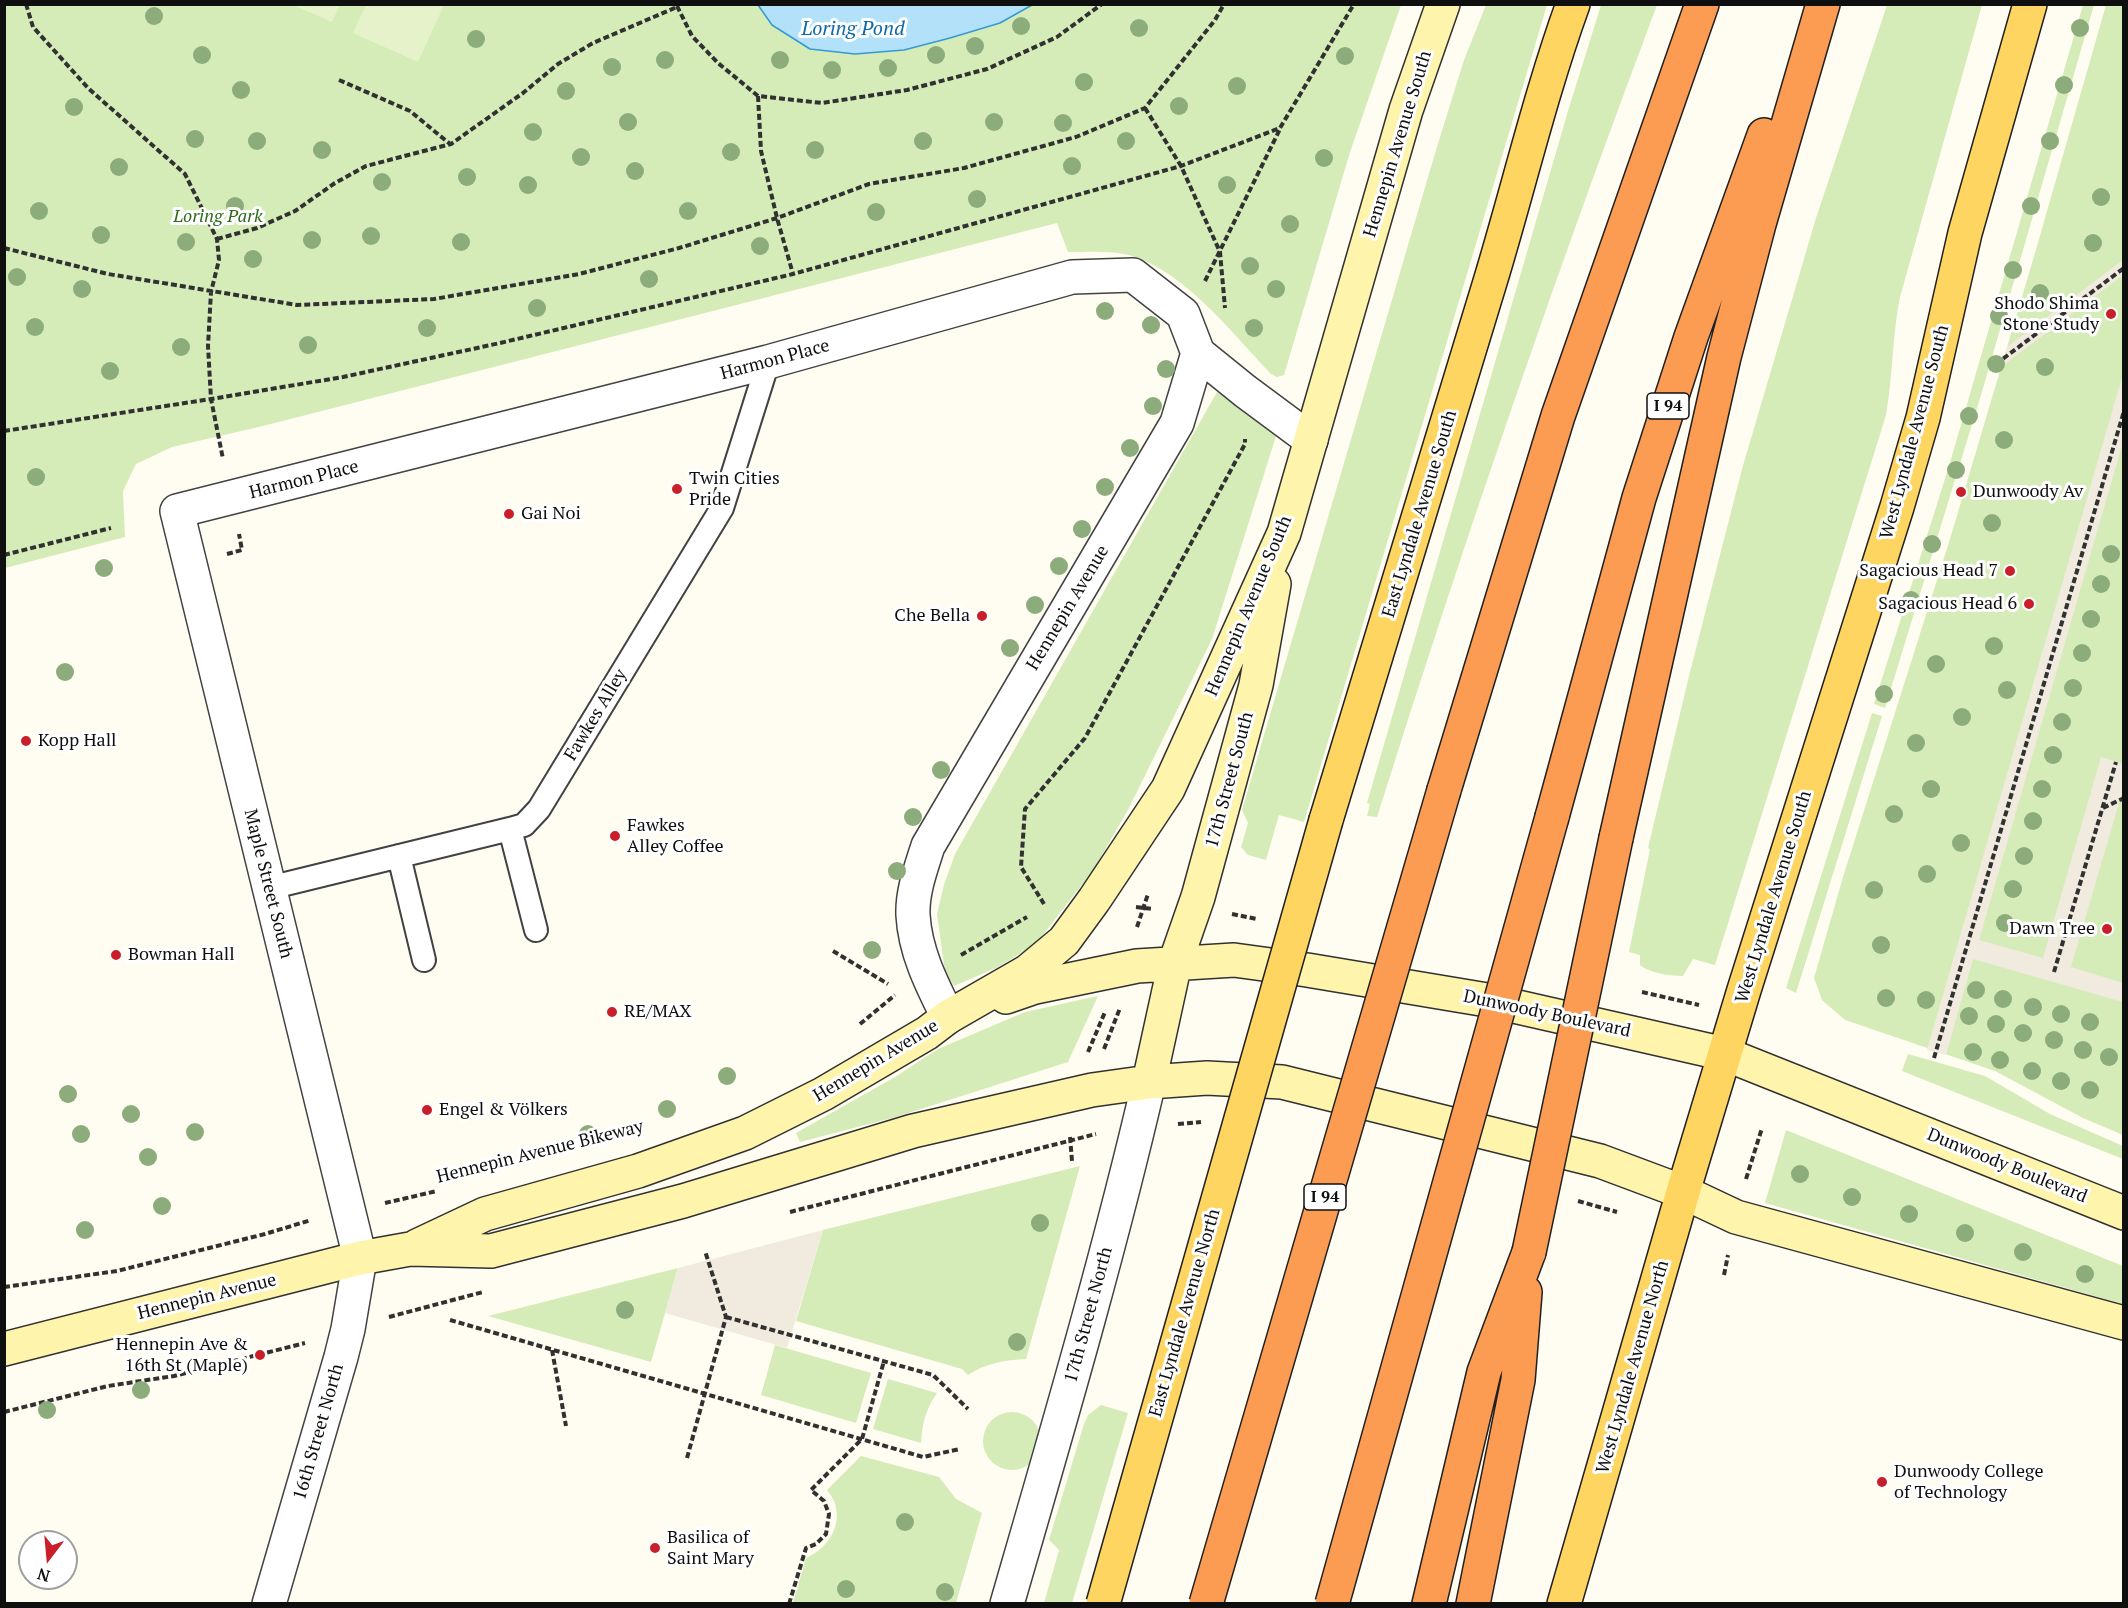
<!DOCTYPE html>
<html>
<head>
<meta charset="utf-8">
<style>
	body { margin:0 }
	#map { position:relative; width:2128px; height:1608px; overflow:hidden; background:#fffcf1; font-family:"PT Serif",serif }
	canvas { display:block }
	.frame { position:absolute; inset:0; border:6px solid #0f0f0f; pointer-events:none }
	.north { position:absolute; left:18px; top:1530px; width:60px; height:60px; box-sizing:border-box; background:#fff; border:2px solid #9f9f9f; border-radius:50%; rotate:196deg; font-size:16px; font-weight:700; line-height:24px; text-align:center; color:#0f0f0f }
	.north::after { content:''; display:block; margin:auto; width:21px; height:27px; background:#c81f2b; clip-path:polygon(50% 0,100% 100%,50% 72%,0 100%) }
</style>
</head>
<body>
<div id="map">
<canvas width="2128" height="1608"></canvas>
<div class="frame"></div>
<div class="north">N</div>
</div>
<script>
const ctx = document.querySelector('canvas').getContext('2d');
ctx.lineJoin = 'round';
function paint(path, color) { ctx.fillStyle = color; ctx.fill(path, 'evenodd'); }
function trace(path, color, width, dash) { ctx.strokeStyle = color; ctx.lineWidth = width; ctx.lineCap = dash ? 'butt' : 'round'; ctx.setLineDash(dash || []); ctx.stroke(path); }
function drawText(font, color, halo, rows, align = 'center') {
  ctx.font = font + ' "PT Serif",serif'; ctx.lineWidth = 6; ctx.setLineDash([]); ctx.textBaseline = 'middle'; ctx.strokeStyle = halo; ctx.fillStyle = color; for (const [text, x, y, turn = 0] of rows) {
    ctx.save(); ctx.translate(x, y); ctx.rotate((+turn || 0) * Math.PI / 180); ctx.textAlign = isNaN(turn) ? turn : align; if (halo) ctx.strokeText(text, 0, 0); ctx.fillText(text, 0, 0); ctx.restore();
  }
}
const green = new Path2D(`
	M5,5h1396l-51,147 -66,223 -7,2 -6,-3c-38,-40 -86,-102 -139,-118 -19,-6 -44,-4 -64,-4l-11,-29 -794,203 -91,21 -36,17 -13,27 2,46 -120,31z
	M1486,5h61l-243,817 -25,-7 -13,45 -18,-5 -7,-8 7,-24 -6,-13 194,-660 28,-90z
	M1601,5h56c-101,268 -194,539 -280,812l-10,-1 3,-12 -3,-1 201,-692z
	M1887,5h95l-82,292c-8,39 -7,79 -14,118l-171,550 -22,-6 -10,17c-12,0 -34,-3 -43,-11v-10l-11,-3 21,-103 -2,-1 41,-172 53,-207 74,-251z
	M2083,5h11l-113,390 -96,313 -11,-4 75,-238z
	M2106,5h17v1130l-40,-17 -88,-47 -150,-51 -23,-20 -8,-22 29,-101 107,-338 85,-286z
	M1217,392l60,41 -65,206 -83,169 -35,61 -58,75 -40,24 -42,18 -9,-14 -8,-58 7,-29 11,-31z
	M1872,713l10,3 -86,277 -10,-5z
	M1098,996l-30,66 -172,55 -96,25 -4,-9 99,-56 43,-28 87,-37z
	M1908,1054l77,22 65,38 73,32v13l-221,-88z
	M1786,1130l337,136v38l-358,-101z
	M1080,1166l-54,193c-21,1 -40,4 -58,16l-6,-6 -166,-48 27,-91z
	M678,1268l-27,94 -163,-46z
	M775,1345l96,28 -15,50 -95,-28z
	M888,1379l49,14c-11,15 -15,31 -16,50l-48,-14z
	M1101,1405l27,8 -56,190h-28l15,-53 -10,-10 35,-116 4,-9z
	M983 1441a29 29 0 1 1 58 0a29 29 0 1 1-58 0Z
	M861,1456l78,21 17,22 26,14 -26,90h-163l13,-45c27,-12 42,-43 21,-68z`);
const pitch = new Path2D(`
	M293,5h47l-8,17z
	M366,5v-1l78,1 -26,57 -65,-29z`);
const plaza = new Path2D(`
	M2123,260v15l-122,92 6,-20z
	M2123,374v68l-144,498 64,18 58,-201 22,7v25l-52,178 52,16v19l-150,-43 -27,96 -19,-5z
	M823,1230l-36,118 -122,-35 13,-45z`);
const water = new Path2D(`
	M758,5h274l-32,18 -50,15 -46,12 -49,4 -45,-5 -38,-24z`);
const path = new Path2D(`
	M26,4l7,23 55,61 97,86 32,65 2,21 -8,32 -3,54 3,53 12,60
	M677,6l15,30 26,27 40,33 64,7 85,-13 80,-21 70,-32 45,-33
	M339,80l71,31 40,33
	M758,96l3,55 16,67 16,56
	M1145,108l36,58 39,86 5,56
	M217,239l40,-11 38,-17 40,-28 31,-17 85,-22 72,-51 35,-29 35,-21 84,-36
	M4,248l104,26 189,31 137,-6 145,-25 100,-26 98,-30 92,-34 95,-16 112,-31 69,-29 70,-88 9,-16
	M1205,281l75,-152
	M1996,364l128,-96
	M4,431l207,-32 132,-22 157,-34 293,-69 388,-108 99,-38 74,-124
	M227,554l15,-4 -3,-16
	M4,555l107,-27
	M2103,808l21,-10
	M1044,904l-23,-37 4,-58 60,-71 160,-294v-5
	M1136,907l17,2
	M1232,914l25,5
	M1137,927l11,-33
	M833,951l55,33
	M961,955l66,-38
	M2054,972l62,-210
	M1642,992l57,13
	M860,1024l35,-29
	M1104,1049l16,-41
	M1088,1052l17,-40
	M1934,1058l190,-647
	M1178,1124l23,-2
	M1070,1137l2,24
	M1746,1179l16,-51
	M1578,1201l39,11
	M385,1203l52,-12
	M790,1212l306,-78
	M1724,1275l4,-20
	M4,1287l113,-16 148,-37 46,-14
	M389,1317l94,-25
	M726,1317l207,58 35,34
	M450,1320l473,137 37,-8
	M552,1350l14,76
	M4,1412l104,-26 66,-10 131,-33
	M687,1458l39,-141 -21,-66
	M789,1604l17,-56 10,-4 10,-10 3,-20 -5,-13 -13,-11 51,-51 22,-78`);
const service = new Path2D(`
	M510,829l26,101
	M399,856l25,104
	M269,888l241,-59 14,-4 15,-16 183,-301 46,-146`);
const minor = new Path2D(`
	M948,1017c-16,-32 -33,-65 -35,-102 -1,-23 8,-47 15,-69l249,-423 21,-70
	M360,1258l-183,-747 591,-149 304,-85 61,-2 50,39 15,39 47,38 66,49
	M1007,1604c50,-173 101,-346 142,-522`);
const tertiary = new Path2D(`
	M269,1604l72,-247 7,-28 12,-71`);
const secondary = new Path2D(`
	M1006,997l29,-10 102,-21 97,-6 73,10 180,30 238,54 399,159
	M1149,1082l26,-119 23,-66 58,-212 18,-101
	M417,1246l68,-32 153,-43 107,-38 78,-39 104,-61 21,-16 80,-46 36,-30 30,-41 74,-111 116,-256 122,-423 37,-106
	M4,1349l356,-91 50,-9 81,2 192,-50 230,-70 179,-41 57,-8 58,-4 75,4 318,79 83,31 53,25 388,106`);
const primary = new Path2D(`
	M1326,820c55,-179 110,-358 164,-538 28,-92 50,-187 83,-278
	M1564,1604l119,-412 61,-202 153,-483 26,-89 42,-185 65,-229`);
const motorway = new Path2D(`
	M1444,790l114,-374 144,-412
	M1552,817l87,-319 52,-161 73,-202
	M1616,838l108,-481 35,-133 64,-220
	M1429,1604l55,-232 45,-120
	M1473,1604l45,-224 7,-88`);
const primaryBridge = new Path2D(`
	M1103,1604l223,-784`);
const motorwayBridge = new Path2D(`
	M1529,1252l87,-414
	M1206,1604l238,-814
	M1332,1604l220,-787`);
const trees = [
	[154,16],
	[1021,26],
	[1139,28],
	[2080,28],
	[476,39],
	[975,46],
	[202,55],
	[936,55],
	[1345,56],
	[665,60],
	[780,60],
	[612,67],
	[888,68],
	[832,70],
	[1084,82],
	[2064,85],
	[1237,86],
	[241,90],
	[566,91],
	[1179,106],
	[74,107],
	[628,122],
	[994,122],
	[1063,123],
	[533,132],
	[195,139],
	[257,141],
	[923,141],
	[1126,141],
	[2050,141],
	[322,150],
	[815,150],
	[731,152],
	[581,157],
	[1324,158],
	[1072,166],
	[119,167],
	[635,171],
	[467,177],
	[382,182],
	[528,185],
	[1227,185],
	[2101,197],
	[977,199],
	[235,206],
	[2031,206],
	[39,211],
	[688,211],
	[876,212],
	[1290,224],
	[101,235],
	[371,236],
	[312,240],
	[186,242],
	[461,242],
	[2093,243],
	[760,246],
	[253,259],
	[1250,266],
	[2013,270],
	[17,277],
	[649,279],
	[82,289],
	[1276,289],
	[2040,293],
	[537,308],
	[1105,311],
	[1999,316],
	[1151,325],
	[35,327],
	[427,328],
	[1254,328],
	[308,345],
	[181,347],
	[1996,364],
	[2045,367],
	[1166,369],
	[110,371],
	[1153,406],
	[1969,416],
	[2004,440],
	[1130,448],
	[1956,470],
	[36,477],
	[1105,487],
	[1992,523],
	[1082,529],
	[1932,544],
	[2111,554],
	[1059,566],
	[104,568],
	[2101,584],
	[1911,600],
	[1035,605],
	[2091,619],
	[1994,646],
	[1010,648],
	[2082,653],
	[1936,664],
	[65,672],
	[2073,688],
	[2007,690],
	[1884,694],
	[1962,717],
	[2062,722],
	[1916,743],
	[2053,755],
	[941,770],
	[1931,789],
	[2042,789],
	[1894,814],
	[913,817],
	[2033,821],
	[1961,843],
	[2024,856],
	[897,871],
	[1927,874],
	[2013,889],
	[1874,890],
	[2005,923],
	[1881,945],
	[872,950],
	[1976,990],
	[1886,998],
	[2003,999],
	[1926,1000],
	[2033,1007],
	[2061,1014],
	[1969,1016],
	[2090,1022],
	[1996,1024],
	[2023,1033],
	[2054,1040],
	[2083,1050],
	[1973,1052],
	[2109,1057],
	[2000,1060],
	[2032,1071],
	[727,1076],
	[2061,1081],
	[2090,1090],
	[68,1094],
	[667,1109],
	[131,1114],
	[195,1132],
	[81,1134],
	[588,1134],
	[148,1157],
	[1800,1174],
	[1852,1197],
	[162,1206],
	[1909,1214],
	[1040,1223],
	[85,1230],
	[1965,1233],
	[2023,1252],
	[2085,1274],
	[625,1310],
	[1017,1342],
	[141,1390],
	[47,1410],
	[905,1522],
	[846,1589],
	[945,1592]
];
const markers = [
	[2111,314,6,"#c81f2b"],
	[677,489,6,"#c81f2b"],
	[1961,492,6,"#c81f2b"],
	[509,514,6,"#c81f2b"],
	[2010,571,6,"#c81f2b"],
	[2029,604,6,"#c81f2b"],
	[982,616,6,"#c81f2b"],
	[26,741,6,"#c81f2b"],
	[615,836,6,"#c81f2b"],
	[2107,929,6,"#c81f2b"],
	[116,955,6,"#c81f2b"],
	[612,1012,6,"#c81f2b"],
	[427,1110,6,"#c81f2b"],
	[260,1355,6,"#c81f2b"],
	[1882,1482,6,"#c81f2b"],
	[655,1548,6,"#c81f2b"]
];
const shields = [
	[1668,406,42],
	[1325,1197,42]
];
const shieldNames = [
	["I 94",1668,406],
	["I 94",1325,1197]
];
const streetNames = [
	["Hennepin Avenue South",1398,144,-73],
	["Harmon Place",775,360,-15],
	["West Lyndale Avenue South",1915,432,-75],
	["Harmon Place",304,480,-14],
	["East Lyndale Avenue South",1420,514,-73],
	["Hennepin Avenue South",1249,606,-67],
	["Hennepin Avenue",1068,608,-59],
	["Fawkes Alley",596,715,-59],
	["17th Street South",1230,780,-75],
	["Maple Street South",268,884,76],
	["West Lyndale Avenue South",1774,897,-73],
	["Dunwoody Boulevard",1547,1014,12],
	["Hennepin Avenue",876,1061,-31],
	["Hennepin Avenue Bikeway",540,1152,-14],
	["Dunwoody Boulevard",2007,1166,22],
	["Hennepin Avenue",207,1297,-14],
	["East Lyndale Avenue North",1185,1313,-74],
	["17th Street North",1089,1315,-75],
	["West Lyndale Avenue North",1633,1367,-74],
	["16th Street North",319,1432,-74]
];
const parkNames = [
	["Loring Park",218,217]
];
const poiNames = [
	["Shodo Shima",2099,304,"right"],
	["Stone Study",2099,325,"right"],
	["Twin Cities",689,479],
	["Pride",689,500],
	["Dunwoody Av",1973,492],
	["Gai Noi",521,514],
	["Sagacious Head 7",1998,571,"right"],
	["Sagacious Head 6",2017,604,"right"],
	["Che Bella",970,616,"right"],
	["Kopp Hall",38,741],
	["Fawkes",627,826],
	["Alley Coffee",627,847],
	["Dawn Tree",2095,929,"right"],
	["Bowman Hall",128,955],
	["RE/MAX",624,1012],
	["Engel & Völkers",439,1110],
	["Hennepin Ave &",248,1345,"right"],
	["16th St (Maple)",248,1366,"right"],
	["Dunwoody College",1894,1472],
	["of Technology",1894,1493],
	["Basilica of",667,1538],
	["Saint Mary",667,1559]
];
const waterNames = [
	["Loring Pond",853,29]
];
paint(green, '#d5ecb8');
paint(pitch, '#e6f3ca');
paint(plaza, '#f1ebdf');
paint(water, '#b3e1f9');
trace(water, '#3699d5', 1.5);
trace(service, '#424242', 26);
trace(minor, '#424242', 36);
trace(tertiary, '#424242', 36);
trace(secondary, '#313131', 36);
trace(primary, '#202020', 36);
trace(motorway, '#202020', 36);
trace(path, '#313131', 4, [6, 3]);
trace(service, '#fff', 22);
trace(minor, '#fff', 33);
trace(tertiary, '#fff', 33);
trace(secondary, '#fff4ac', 33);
trace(primary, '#ffd561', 33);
trace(motorway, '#fc9c53', 33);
trace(primaryBridge, '#202020', 36, []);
trace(motorwayBridge, '#202020', 36, []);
trace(primaryBridge, '#ffd561', 33);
trace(motorwayBridge, '#fc9c53', 33);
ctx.fillStyle = '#8cac7b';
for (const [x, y] of trees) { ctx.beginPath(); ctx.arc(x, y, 9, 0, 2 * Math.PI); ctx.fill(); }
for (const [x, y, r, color] of markers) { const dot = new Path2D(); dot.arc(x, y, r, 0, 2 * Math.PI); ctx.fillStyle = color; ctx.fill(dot); trace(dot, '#fff', 2); }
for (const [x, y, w] of shields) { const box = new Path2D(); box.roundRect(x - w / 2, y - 13, w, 26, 4.5); ctx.fillStyle = '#fff'; ctx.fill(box); trace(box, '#0f0f0f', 1.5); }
drawText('bold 16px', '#0f0f0f', null, shieldNames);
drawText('18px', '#0f0f0f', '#fff', streetNames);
drawText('italic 18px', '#2e6b1b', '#fff', parkNames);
drawText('18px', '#0f0f0f', '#fff', poiNames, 'left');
drawText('italic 20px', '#106aa9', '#fff', waterNames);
</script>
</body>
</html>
